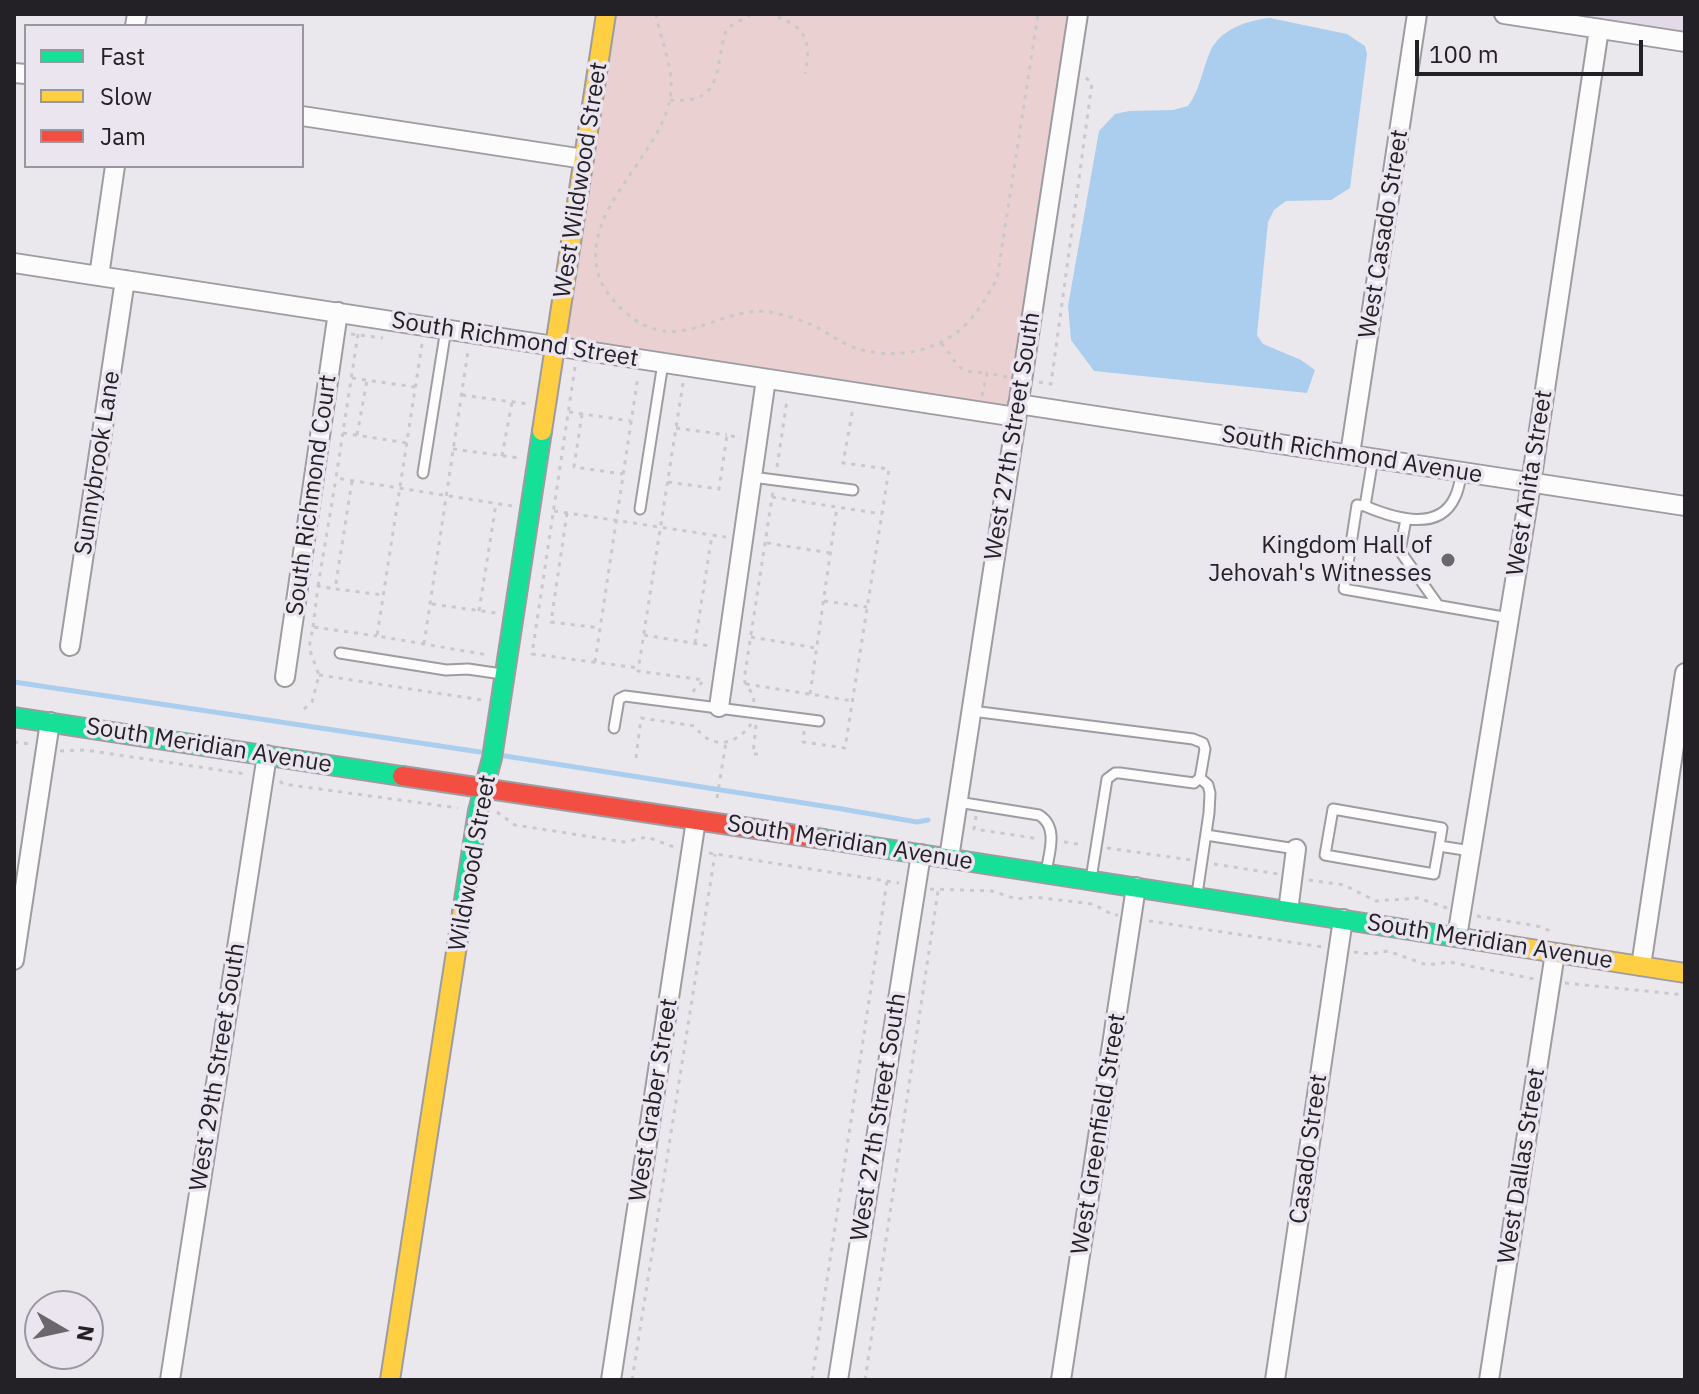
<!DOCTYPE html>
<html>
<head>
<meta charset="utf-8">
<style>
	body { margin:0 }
	#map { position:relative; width:1699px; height:1394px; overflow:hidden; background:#ebe8ed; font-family:"IBM Plex Sans",sans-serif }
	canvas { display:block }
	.frame { position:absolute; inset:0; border:16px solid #232125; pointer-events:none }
	.legend { position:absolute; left:24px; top:24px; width:280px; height:144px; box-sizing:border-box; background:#ebe5f0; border:2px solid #9b979f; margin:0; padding:10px 14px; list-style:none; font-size:24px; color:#232125 }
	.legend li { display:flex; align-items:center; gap:16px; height:40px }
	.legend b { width:40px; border:2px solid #9b979f }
	.north { position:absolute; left:24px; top:1290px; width:80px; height:80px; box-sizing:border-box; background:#ebe5f0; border:2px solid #9b979f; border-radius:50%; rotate:99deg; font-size:22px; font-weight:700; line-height:32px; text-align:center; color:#232125 }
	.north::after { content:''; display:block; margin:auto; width:28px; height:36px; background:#69676b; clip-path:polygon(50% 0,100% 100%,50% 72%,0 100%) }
	.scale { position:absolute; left:1415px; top:40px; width:228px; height:36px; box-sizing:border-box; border:4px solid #232125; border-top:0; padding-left:10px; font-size:24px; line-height:28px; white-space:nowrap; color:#232125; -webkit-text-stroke:6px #ebe5f0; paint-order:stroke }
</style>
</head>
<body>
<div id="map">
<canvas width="1699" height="1394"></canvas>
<div class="frame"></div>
<ul class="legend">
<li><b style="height:10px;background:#16e098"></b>Fast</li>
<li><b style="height:10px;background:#ffcf43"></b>Slow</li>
<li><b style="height:10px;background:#f24e42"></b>Jam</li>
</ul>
<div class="north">N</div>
<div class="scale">100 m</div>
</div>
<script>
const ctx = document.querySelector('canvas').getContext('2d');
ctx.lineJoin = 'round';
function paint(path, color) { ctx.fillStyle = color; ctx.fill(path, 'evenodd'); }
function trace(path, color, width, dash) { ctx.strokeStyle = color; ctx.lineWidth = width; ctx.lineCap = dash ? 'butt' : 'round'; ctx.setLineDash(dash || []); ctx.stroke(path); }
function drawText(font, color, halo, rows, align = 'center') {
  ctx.font = font + ' "IBM Plex Sans",sans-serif'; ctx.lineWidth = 7; ctx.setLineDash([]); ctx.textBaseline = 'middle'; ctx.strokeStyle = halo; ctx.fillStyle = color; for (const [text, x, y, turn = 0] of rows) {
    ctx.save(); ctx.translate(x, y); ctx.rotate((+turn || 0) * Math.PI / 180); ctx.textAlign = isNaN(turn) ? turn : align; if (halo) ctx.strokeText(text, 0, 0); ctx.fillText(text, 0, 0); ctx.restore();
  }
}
const built = new Path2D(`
	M1507,14h178v27z`);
const green = new Path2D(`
	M606,14h471l-61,403 -461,-71z`);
const water = new Path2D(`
	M1270,18l77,16 18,12 2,8 -17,134 -19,12 -45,1 -12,9 -6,12 -11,113 6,9 38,16 14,10 -8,23 -213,-22 -23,-31 -3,-34 31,-175 16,-17 14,-3 44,-1 15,-4c12,-16 14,-36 22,-54 10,-23 38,-32 60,-34z`);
const stream = new Path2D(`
	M14,682l466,70
	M505,756l337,53 75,13 11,-2`);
const path = new Path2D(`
	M656,14c5,29 21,60 13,89 -14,58 -87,107 -71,170 4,15 15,29 27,39 54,47 92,-7 144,0 13,2 30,7 41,12 15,6 28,18 43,23 35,13 80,7 109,-19 15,-13 25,-32 35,-49l41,-265
	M768,14c35,10 45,23 37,60
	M670,100c57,5 43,-34 57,-72l25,-14
	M351,334l32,4
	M358,334l-22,144 176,28
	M941,343c19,21 11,29 46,30
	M422,344l-45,292 111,19
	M575,367l-43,287 107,14
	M352,378l63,9
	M1039,382l12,2 41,-301 -6,-5
	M683,383l-45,288 66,9
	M462,395l66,9
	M982,396l5,-23 21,4
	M569,412l62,9
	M582,414l-8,53 49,7
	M676,428l51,7
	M343,433l64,10
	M357,435l10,-55
	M453,449l66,9
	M502,456l10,-54
	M777,467l10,-67
	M352,481l-17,108 48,6
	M668,482l51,7 8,-54 14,3
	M772,497l110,17
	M554,511l158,24
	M567,513l-16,109 49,6
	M767,543l63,10
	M318,586l18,-108
	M824,601l43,6
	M432,604l64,9
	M479,611l17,-107
	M313,627l5,-41 17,3
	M644,635l66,11
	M751,637l65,11
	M695,643l17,-108 14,2
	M424,644l44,-293
	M595,662l43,-286
	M319,675l163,25
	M746,684l-2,-4 29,-189
	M693,692l3,-5 8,-6
	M810,694l27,-187
	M754,702l-1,-7 -7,-11 107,17
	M304,709l8,-7 7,-27 -10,-27 4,-21 64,9
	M756,725l-3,29h5
	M804,731l-1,11 42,6 44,-279 -46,-6 10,-55
	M14,742l15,2
	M60,751l25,-1 161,24
	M636,758l5,-40 54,8c15,24 41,20 56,-2
	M280,781l3,3 175,24
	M717,798l9,-56
	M497,812l18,13 109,17 23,-5 27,10
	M976,816l-2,13 66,10
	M1064,842l20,3
	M1107,848l84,12
	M709,853l190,30
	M1214,864l64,10
	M1309,880l35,5 32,16 42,-3 29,10
	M930,889l62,2 24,8 18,-2 59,7 20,11h5
	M1477,916l65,11 10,5
	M1149,921l174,26
	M1354,952l16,2 18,-3 39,14 23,-3 84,17
	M1565,983l120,12
	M632,1380l83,-526
	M812,1380l75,-499
	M865,1380l73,-489`);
const lane = new Path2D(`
	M1373,458l-8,48 -8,-1 -13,84 165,29
	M423,473l23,-144
	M752,477l101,13
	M1365,506c28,12 74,27 90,-9 4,-8 5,-17 7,-25
	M640,509l23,-146
	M1406,519l-6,32 38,54
	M340,653l106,17 22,-1 34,5
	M972,711l221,28 10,4 2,6 -5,29 -6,5 -74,-10h-5l-8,6 -16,100
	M614,728l5,-29 6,-3 194,25
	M958,802l81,13c20,12 10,38 7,57
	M1206,835l90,14
	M1439,846l-5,28 -109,-19 8,-46 109,19 -3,18 32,5
	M1197,894l12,-81 1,-20 -2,-8 -8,-7`);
const street = new Path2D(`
	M1504,14l181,28
	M135,26l2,-12
	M14,73l12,1
	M302,116l282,43
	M14,263l1002,154
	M99,276l16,-110
	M1018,404l667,102
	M1350,454l67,-440
	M70,646l55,-366
	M285,677l53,-365
	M719,707l47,-328
	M949,858l129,-844
	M1288,911l8,-62
	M1457,937l74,-454 68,-454
	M14,960l36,-238
	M1641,966l44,-293
	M170,1380l97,-625
	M611,1380l85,-560
	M838,1380l83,-526
	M1061,1380l75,-493
	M1275,1380l68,-461
	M1489,1380l66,-427`);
const fast = new Path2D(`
	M14,717l388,59
	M823,839l651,101
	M462,913l16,-102 14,-53 50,-327`);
const slow = new Path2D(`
	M542,431l64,-417
	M1474,940l211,33
	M390,1380l72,-467`);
const jam = new Path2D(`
	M402,776l421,63`);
const markers = [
	[1448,560,8,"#69676b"]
];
const streetNames = [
	["West Wildwood Street",581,180,-81],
	["West Casado Street",1384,234,-81],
	["South Richmond Street",515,340,9],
	["West 27th Street South",1013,436,-81],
	["South Richmond Avenue",1352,455,9],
	["Sunnybrook Lane",98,463,-81],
	["West Anita Street",1530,483,-81],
	["South Richmond Court",312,495,-82],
	["South Meridian Avenue",209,746,9],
	["South Meridian Avenue",850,843,9],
	["Wildwood Street",473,863,-80],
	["South Meridian Avenue",1490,942,9],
	["West 29th Street South",218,1067,-81],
	["West Graber Street",654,1100,-81],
	["West 27th Street South",879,1117,-81],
	["West Greenfield Street",1099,1134,-81],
	["Casado Street",1309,1149,-82],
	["West Dallas Street",1522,1166,-81]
];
const poiNames = [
	["Kingdom Hall of",1432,546],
	["Jehovah's Witnesses",1432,574]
];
paint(built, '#e2dbe7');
paint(green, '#ebd0d2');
paint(water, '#abceef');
trace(stream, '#abceef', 5);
trace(lane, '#9f9ca1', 13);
trace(street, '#9f9ca1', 22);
trace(fast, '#9f9ca1', 22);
trace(slow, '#9f9ca1', 22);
trace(jam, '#9f9ca1', 22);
trace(path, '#c9c8ca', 3, [4, 6]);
trace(lane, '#fcfcfc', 9);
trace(street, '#fcfcfc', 18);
trace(fast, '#16e098', 18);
trace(slow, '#ffcf43', 18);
trace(jam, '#f24e42', 18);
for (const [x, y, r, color] of markers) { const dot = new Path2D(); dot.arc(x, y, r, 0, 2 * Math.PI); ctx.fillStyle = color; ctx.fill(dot); trace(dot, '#ebe5f0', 3); }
drawText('24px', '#232125', '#ebe5f0', streetNames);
drawText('24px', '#232125', '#ebe5f0', poiNames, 'right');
</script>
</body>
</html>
